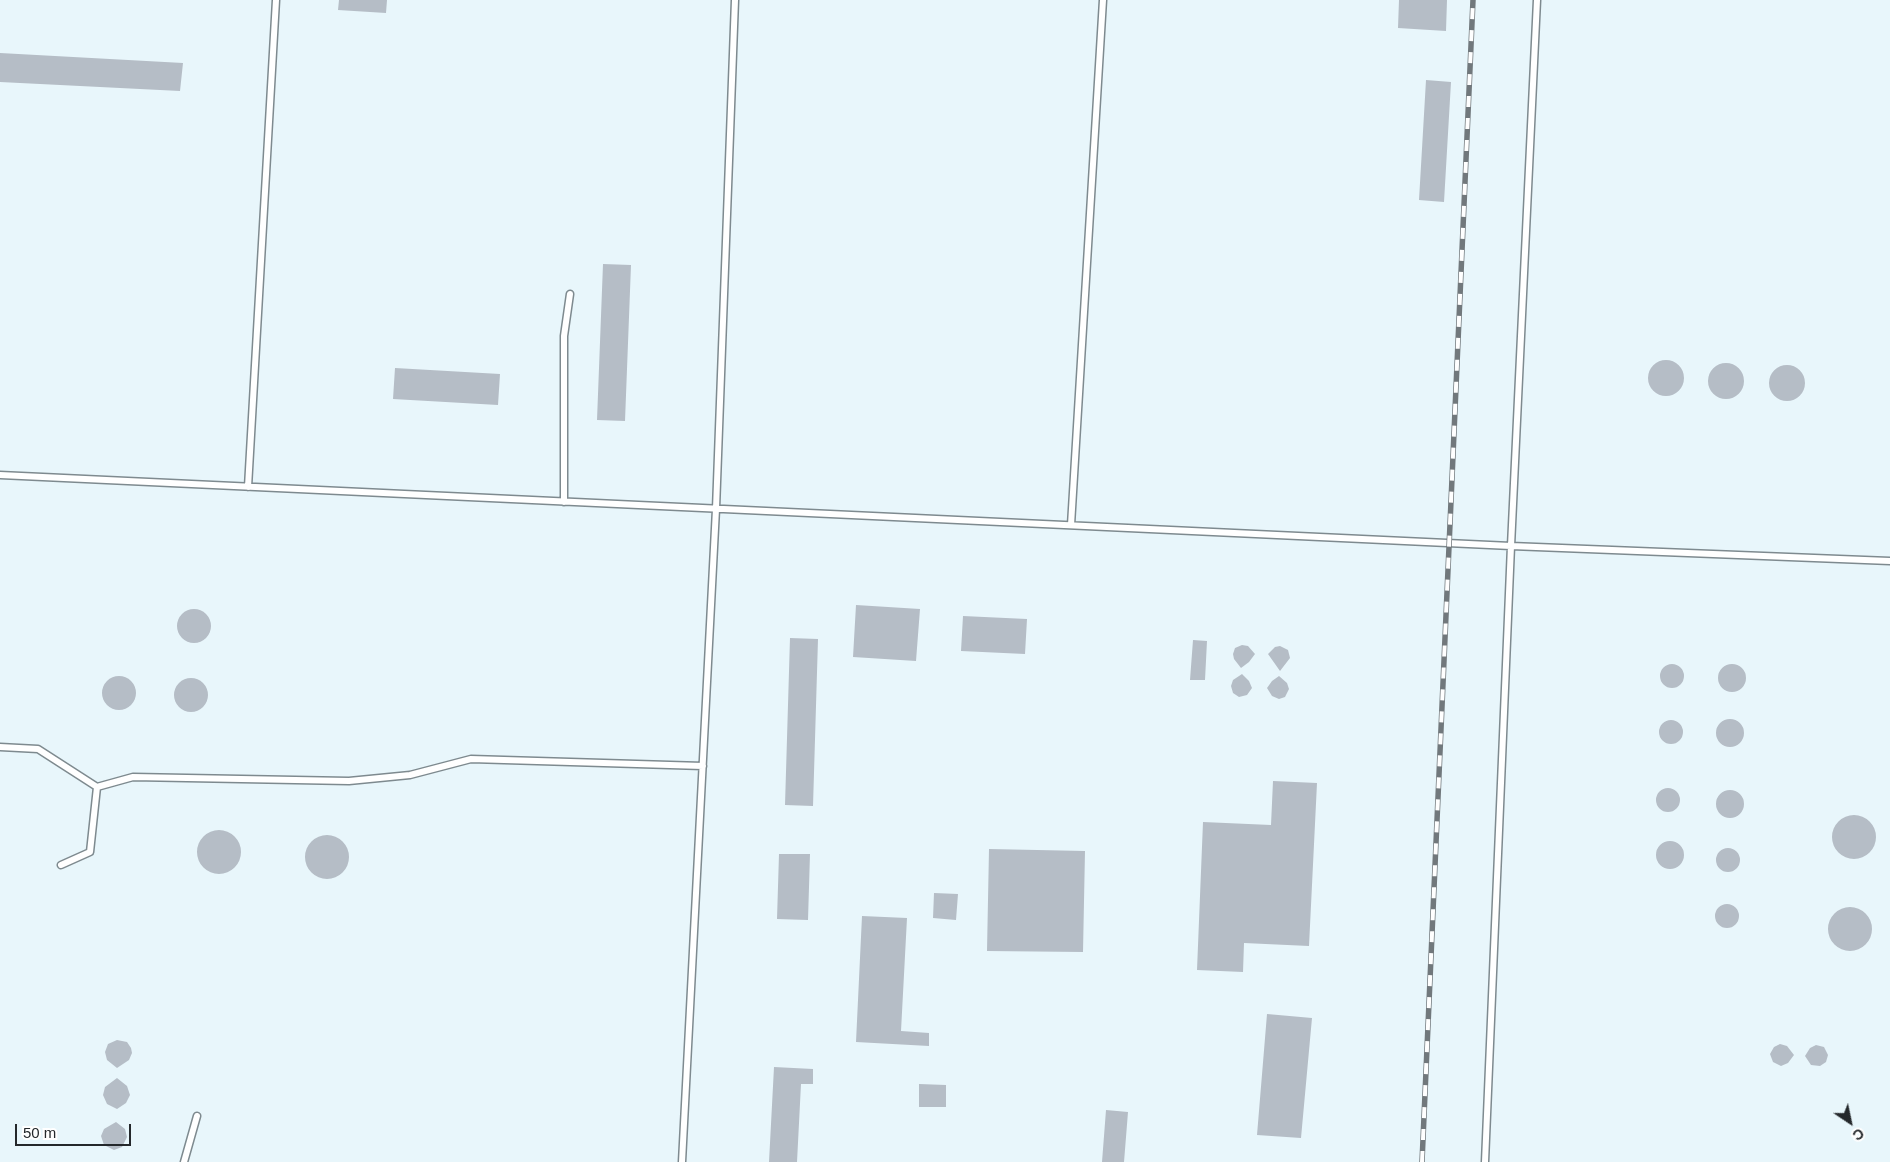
<!DOCTYPE html>
<html>
<head>
<meta charset="utf-8">
<style>
	body { margin:0 }
	#map { position:relative; width:1890px; height:1162px; overflow:hidden; background:#e8f6fb; font-family:Helvetica,sans-serif }
	canvas { display:block }
	.north { position:absolute; left:1825px; top:1097px; width:50px; height:50px; -webkit-text-stroke:4px #fff; paint-order:stroke; rotate:146deg; font-size:14px; font-weight:700; line-height:20px; text-align:center; color:#24282b }
	.north::after { content:''; display:block; margin:auto; width:18px; height:22px; background:#24282b; clip-path:polygon(50% 0,100% 100%,50% 72%,0 100%) }
	.scale { position:absolute; left:15px; top:1124px; width:116px; height:22px; box-sizing:border-box; border:2px solid #24282b; border-top:0; padding-left:6px; font-size:15px; line-height:18px; white-space:nowrap; color:#24282b; -webkit-text-stroke:4px #fff; paint-order:stroke }
</style>
</head>
<body>
<div id="map">
<canvas width="1890" height="1162"></canvas>
<div class="north">С</div>
<div class="scale">50 m</div>
</div>
<script>
const ctx = document.querySelector('canvas').getContext('2d');
ctx.lineJoin = 'round';
function paint(path, color) { ctx.fillStyle = color; ctx.fill(path, 'evenodd'); }
function trace(path, color, width, dash) { ctx.strokeStyle = color; ctx.lineWidth = width; ctx.lineCap = dash ? 'butt' : 'round'; ctx.setLineDash(dash || []); ctx.stroke(path); }
const building = new Path2D(`
	M339,0h48l-1,13 -48,-3z
	M1399,0h48l-1,31 -48,-3z
	M0,53l183,10 -3,28 -180,-9z
	M1426,80l25,2 -7,120 -25,-2z
	M603,264l28,1 -6,156 -28,-1z
	M1648 378a18 18 0 1 1 36 0a18 18 0 1 1-36 0Z
	M1708 381a18 18 0 1 1 36 0a18 18 0 1 1-36 0Z
	M1769 383a18 18 0 1 1 36 0a18 18 0 1 1-36 0Z
	M395,368l105,6 -2,31 -105,-6z
	M856,605l64,4 -4,52 -63,-4z
	M177 626a17 17 0 1 1 34 0a17 17 0 1 1-34 0Z
	M963,616l64,3 -2,35 -64,-3z
	M790,638l28,1 -5,167 -28,-1z
	M1193,640l14,1 -2,39h-15z
	M1242,645l6,1 7,8 -6,8 -8,6 -7,-9 -1,-5 2,-6z
	M1280,646l8,4 2,8 -10,13 -12,-17 7,-7z
	M1718 678a14 14 0 1 1 28 0a14 14 0 1 1-28 0Z
	M1660 676a12 12 0 1 1 24 0a12 12 0 1 1-24 0Z
	M1242,674l7,7 3,7 -5,7 -8,2 -6,-4 -2,-7 2,-6z
	M1279,676l8,7 2,6 -4,8 -6,2 -7,-3 -5,-8 5,-7z
	M102 693a17 17 0 1 1 34 0a17 17 0 1 1-34 0Z
	M174 695a17 17 0 1 1 34 0a17 17 0 1 1-34 0Z
	M1716 733a14 14 0 1 1 28 0a14 14 0 1 1-28 0Z
	M1659 732a12 12 0 1 1 24 0a12 12 0 1 1-24 0Z
	M1273,781l44,2 -8,163 -65,-3 -1,29 -46,-2 6,-148 68,3z
	M1656 800a12 12 0 1 1 24 0a12 12 0 1 1-24 0Z
	M1716 804a14 14 0 1 1 28 0a14 14 0 1 1-28 0Z
	M1832 837a22 22 0 1 1 44 0a22 22 0 1 1-44 0Z
	M197 852a22 22 0 1 1 44 0a22 22 0 1 1-44 0Z
	M305 857a22 22 0 1 1 44 0a22 22 0 1 1-44 0Z
	M1656 855a14 14 0 1 1 28 0a14 14 0 1 1-28 0Z
	M1716 860a12 12 0 1 1 24 0a12 12 0 1 1-24 0Z
	M989,849l96,2 -2,101 -96,-1z
	M779,854h31l-2,66 -31,-1z
	M934,893l24,1 -2,26 -23,-2z
	M1715 916a12 12 0 1 1 24 0a12 12 0 1 1-24 0Z
	M1828 929a22 22 0 1 1 44 0a22 22 0 1 1-44 0Z
	M862,916l45,2 -6,113 28,2v13l-73,-4z
	M1267,1014l45,4 -11,120 -44,-3z
	M117,1040l10,2 4,6 1,5 -3,7 -12,8 -10,-8 -2,-8 3,-8z
	M1780,1044l7,2 7,9 -6,8 -7,3 -8,-4 -3,-8 4,-7z
	M1816,1045l8,2 4,8 -2,7 -6,4 -9,-1 -6,-9 5,-8z
	M774,1067l39,2v15h-12l-4,78h-28z
	M117,1078l10,8 3,9 -4,8 -9,6 -10,-5 -4,-9 2,-8z
	M919,1084l27,1v22h-27z
	M1106,1110l22,2 -4,50h-22z
	M116,1122l9,7 2,8 -5,10 -8,3 -10,-5 -3,-9 3,-7z`);
const service = new Path2D(`
	M0,475l1511,71 379,15
	M248,487l28,-487
	M564,502v-166l6,-42
	M1071,525l32,-525
	M0,747l38,2 59,38
	M61,865l29,-13 7,-65 36,-10 216,4 61,-6 61,-16 232,7
	M184,1162l13,-46
	M682,1162l34,-653 19,-509
	M1485,1162l26,-616 26,-546`);
const rail = new Path2D(`
	M1422,1162l51,-1162`);
paint(building, '#b5bdc6');
trace(service, '#7e8a8f', 9);
trace(service, '#fff', 6);
trace(rail, '#71787c', 5.5);
trace(rail, '#fff', 4, [11]);
</script>
</body>
</html>
